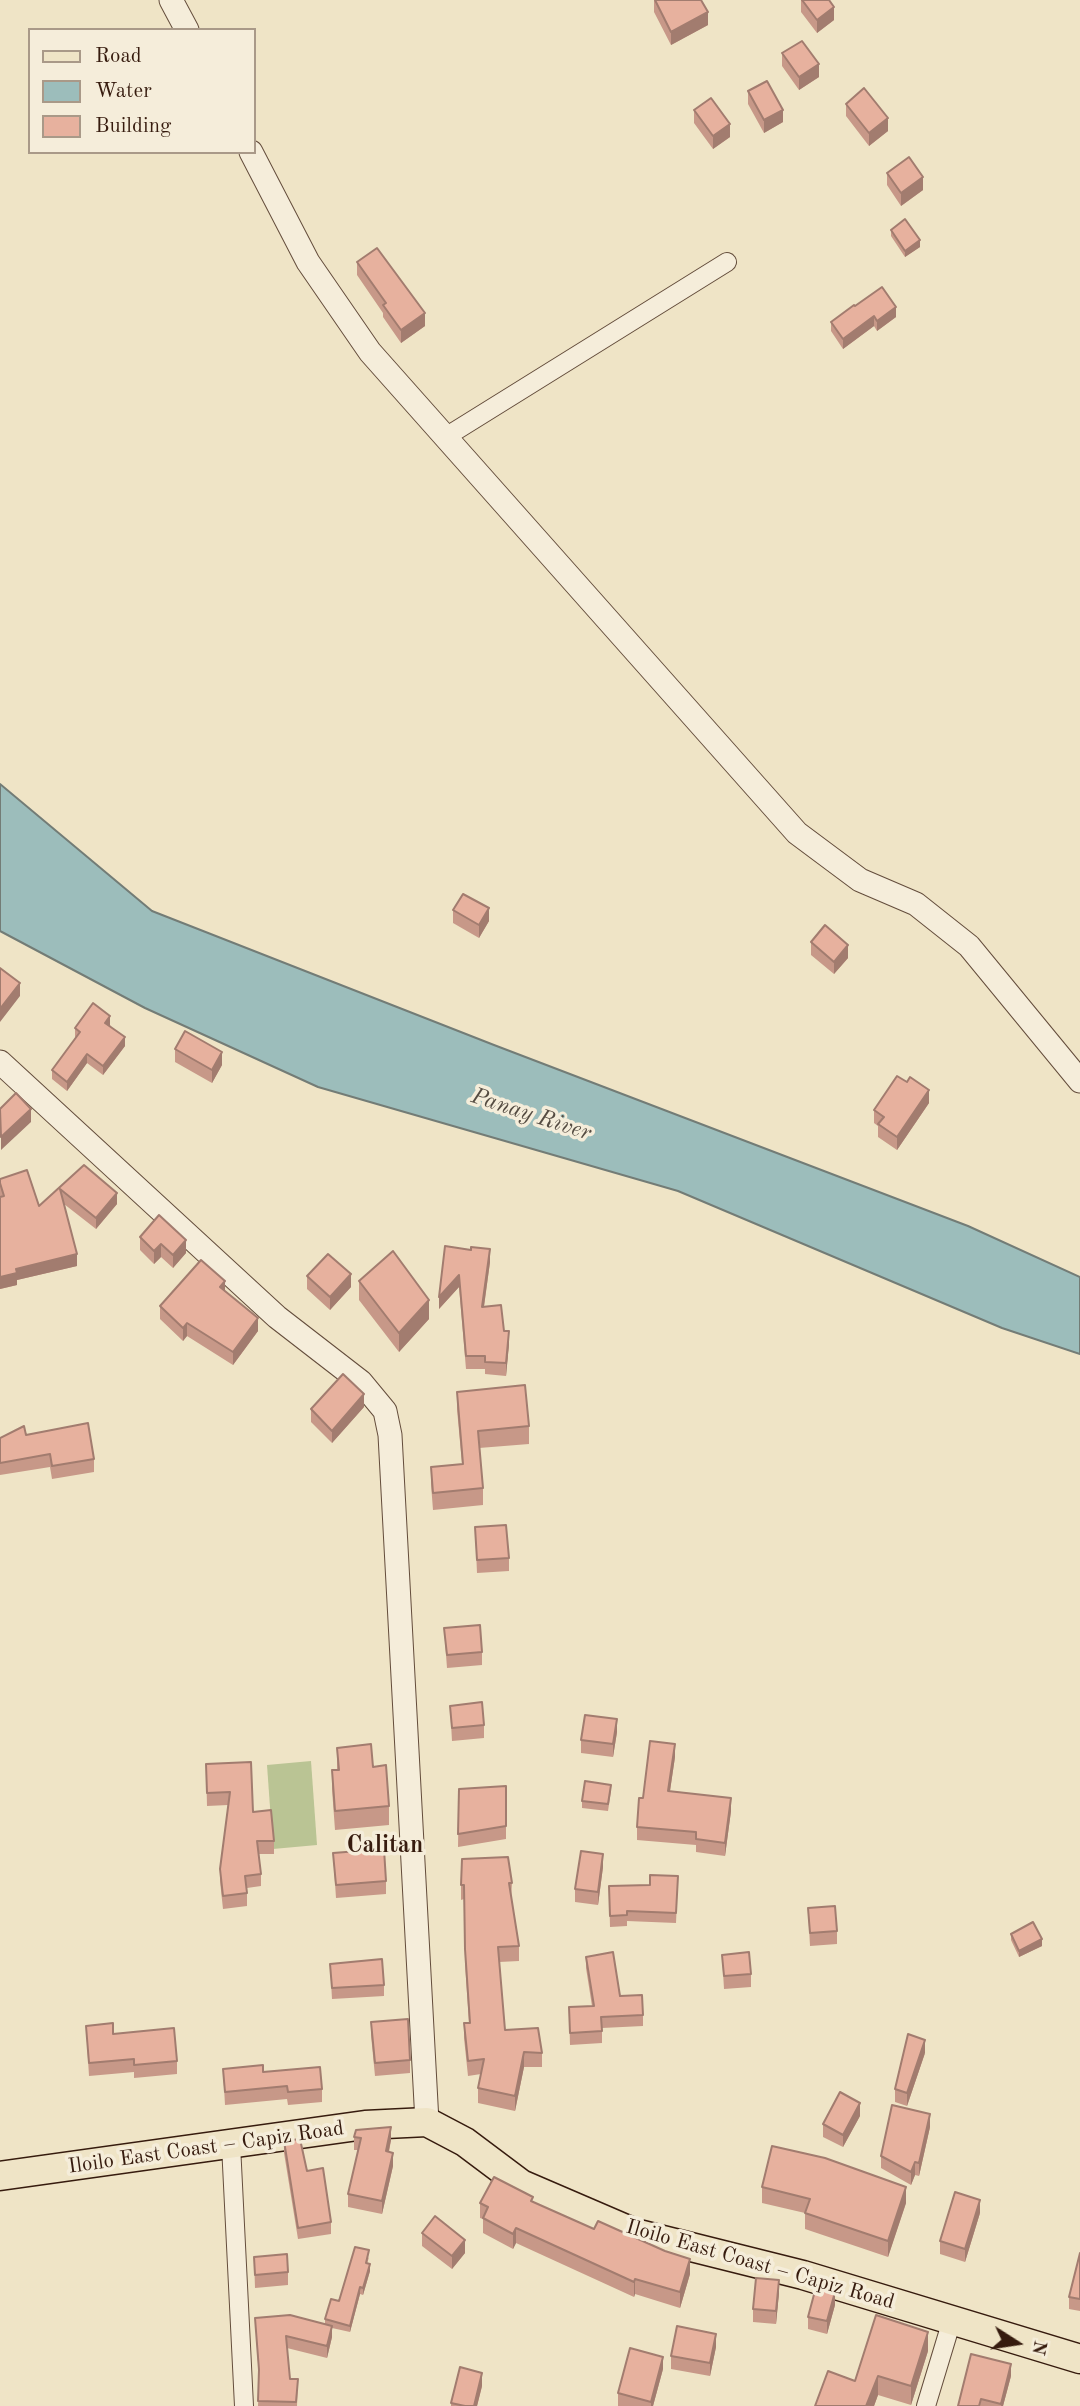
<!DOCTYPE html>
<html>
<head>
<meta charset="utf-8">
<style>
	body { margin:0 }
	#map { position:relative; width:1080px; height:2406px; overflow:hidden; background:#efe4c6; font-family:"Old Standard TT",serif }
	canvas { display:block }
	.legend { position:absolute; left:28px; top:28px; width:228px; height:126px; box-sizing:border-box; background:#f5edda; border:2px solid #a99988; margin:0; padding:9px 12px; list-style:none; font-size:21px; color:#361b0e }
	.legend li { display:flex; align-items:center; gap:14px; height:35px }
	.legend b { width:35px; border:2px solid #a99988 }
	.north { position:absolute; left:982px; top:2308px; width:70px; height:70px; -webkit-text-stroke:5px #f5edda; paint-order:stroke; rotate:102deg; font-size:19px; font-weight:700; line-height:28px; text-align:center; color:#361b0e }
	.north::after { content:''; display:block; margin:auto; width:24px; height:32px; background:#361b0e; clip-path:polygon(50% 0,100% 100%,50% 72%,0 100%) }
</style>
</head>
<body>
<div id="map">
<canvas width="1080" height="2406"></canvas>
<ul class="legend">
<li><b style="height:9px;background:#efe4c6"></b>Road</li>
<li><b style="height:19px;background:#9cbdbb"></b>Water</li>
<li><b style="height:19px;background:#e7b19e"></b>Building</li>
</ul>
<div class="north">N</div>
</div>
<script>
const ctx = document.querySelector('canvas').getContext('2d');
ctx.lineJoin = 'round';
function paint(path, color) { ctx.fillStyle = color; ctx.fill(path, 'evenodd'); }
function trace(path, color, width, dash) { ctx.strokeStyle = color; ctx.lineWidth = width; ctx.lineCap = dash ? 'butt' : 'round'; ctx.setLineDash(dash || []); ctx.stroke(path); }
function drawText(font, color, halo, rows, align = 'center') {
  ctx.font = font + ' "Old Standard TT",serif'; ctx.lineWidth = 7; ctx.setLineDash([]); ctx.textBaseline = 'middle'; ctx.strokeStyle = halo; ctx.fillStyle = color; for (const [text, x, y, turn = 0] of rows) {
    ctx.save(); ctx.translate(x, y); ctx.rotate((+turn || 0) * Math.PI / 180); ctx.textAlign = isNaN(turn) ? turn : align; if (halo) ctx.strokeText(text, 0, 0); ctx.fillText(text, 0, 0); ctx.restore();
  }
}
const green = new Path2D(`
	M311,1761l6,84 -44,4 -6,-84z`);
const water = new Path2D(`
	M0,784l152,127 342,134 474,181 112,51v77l-78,-26 -324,-137 -360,-104 -173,-79 -145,-77z`);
const minor = new Path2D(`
	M444,438l283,-176
	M231,2145l13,261
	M926,2406l26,-86`);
const tertiary = new Path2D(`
	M171,0l16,30
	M251,152l57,110 62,90 427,481 63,47 56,24 53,42 111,135
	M0,1062l277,255 84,65 24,29 5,24 37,687`);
const primary = new Path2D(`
	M0,2176l365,-51 62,-3 38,20 56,42 114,49 168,42 277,84`);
const wall = new Path2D(`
	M654,0l54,25 -37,20 -17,-33z
	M801,0h28l5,20 -17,13 -16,-21z
	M782,53l37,24 -20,13 -17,-24z
	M748,91l35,31 -19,11 -16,-29z
	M846,104l42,27 -19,15 -23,-30z
	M694,110l36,27 -17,12 -19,-26z
	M887,173l36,17 -22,16 -14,-21z
	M891,230l29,17 -15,10 -14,-21z
	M357,262l68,64 -24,17 -18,-26v-4l-26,-38z
	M855,306l41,11 -19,14 -3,-5 -31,23 -12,-18v-9z
	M453,910l36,11 -10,17 -26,-15z
	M811,942l37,16 -14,16 -23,-19z
	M110,1025l15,21 -22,29 -16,-12 -20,28 -15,-12v-9l24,-33h-1v-9z
	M175,1049l47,16 -10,18 -37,-21z
	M907,1082l22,21 -32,47 -19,-13v-11l-4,-3v-13z
	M84,1165l33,39 -21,25 -32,-25 13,62 -60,14v5l-17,4v-110l39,27z
	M140,1237l46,16 -13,15 -12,-11 -7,7 -14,-14z
	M445,1246l45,16 -6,45 20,24 5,13 -3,32 -21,-2v-5h-19l-7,-82 -20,22z
	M307,1276l44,11 -21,23 -23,-21z
	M359,1281l70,38 -30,33 -40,-52z
	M225,1291l33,40 -25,34 -46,-29 -4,5 -23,-22v-13z
	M457,1392l72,34v18l-50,4 4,40v17l-50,5 -2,-26v-17l31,-3 -5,-55z
	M364,1407l-32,36 -21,-21v-13z
	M26,1435l68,24v13l-42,7 -2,-12 -50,8v-37z
	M475,1527l34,31v13l-32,2z
	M444,1628l38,24v13l-35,3z
	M450,1706l34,19v13l-32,3z
	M617,1732l-4,25 -32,-4v-13z
	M337,1748l36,19 16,39v19l-54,5 -3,-41v-19h5z
	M675,1757l-5,34 61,20 -6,45 -29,-4v-7l-59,-5v-13l6,-29z
	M206,1764l47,48 21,29v13h-15l2,20v12l-14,2v18l-24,3 -3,-28v-12l8,-64 -21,1z
	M506,1786v53l-48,8 1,-58z
	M611,1791l-3,20 -26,-3v-7z
	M333,1853l53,28v13l-50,4z
	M603,1867l-5,38 -23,-3v-13z
	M678,1876l-2,47 -49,-2v5l-17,1 -1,-41 41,-1z
	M512,1883l-1,15 8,48v15l-20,1 6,68 37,23v14h-18l-9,44 -37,-8v-15l3,-14 -13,2 -4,-38v-15h5l-4,-59 -1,-65 -3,1v-15z
	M808,1908l29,23v13l-27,2z
	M1011,1934l31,12 -23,11 -8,-17z
	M722,1955l29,19v13l-27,2z
	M586,1957l34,39 23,19v11l-41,2v15l-32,2 -1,-38 23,-1 -6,-38z
	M330,1964l54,21v11l-52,3z
	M371,2022l39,38v13l-35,3 -4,-41z
	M86,2026l91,35v13l-43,4v-6l-45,4z
	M925,2053l-18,53 -12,-4v-13z
	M223,2069l40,3 59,17v13l-34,3 -1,-6 -62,6z
	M860,2116l-17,31 -20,-10v-13z
	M930,2127l-11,49 -4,-1 -4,10 -30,-17v-12z
	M354,2137l37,3 -2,12 4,14 -11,48 -34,-7v-13l10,-44h-4z
	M284,2141l23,30 24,51v12l-33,5 -14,-86z
	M762,2187l144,16 -18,54 -83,-28v-16l-43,-10z
	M533,2202l157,72 -10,34 -45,-14 -1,3 -118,-54 -3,6 -30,-16v-14l-3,-1v-15z
	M980,2213l-15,49 -25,-8v-13z
	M422,2233l43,20 -13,16 -30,-23z
	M1080,2253v58l-11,-2v-12z
	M254,2257l34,15v13l-33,3z
	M369,2257l-2,7 3,7 -7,24 -3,-1 -10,38 -18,-4v9l-5,21 -40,-10 3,31h8l-1,27h-39l1,-28 -4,-60 70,6v-5z
	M779,2293l-3,31 -23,-2v-13z
	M835,2305l-8,29 -19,-5v-12z
	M716,2347l-6,29 -39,-7v-13z
	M928,2351l-17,54 -33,-10 -4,11h-59l40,-25z
	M663,2369l-10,37h-35v-13z
	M1011,2376l-8,30h-45z
	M482,2386l-5,20h-26v-3z`);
const shadedWall = new Path2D(`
	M834,7v13l-17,13v-13z
	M708,12v13l-37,20v-13z
	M819,64v13l-20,13v-13z
	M783,110v12l-19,11v-13z
	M888,118v13l-19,15v-13z
	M730,124v13l-17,12v-13z
	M923,177v13l-22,16v-13z
	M920,240v7l-15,10v-6z
	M896,307v10l-19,14v-10z
	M425,313v13l-24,17v-13z
	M874,316v10l-31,23v-10z
	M489,908v13l-10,17v-13z
	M848,945v13l-14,16v-12z
	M20,983v13l-20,26v-13z
	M110,1016v9l-5,7v-9z
	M125,1037v9l-22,29v-9z
	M222,1052v13l-10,18v-13z
	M87,1054v9l-20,28v-9z
	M929,1090v13l-32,47v-13z
	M31,1109v13l-30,28v-13z
	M117,1193v11l-21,25v-11z
	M186,1240v13l-13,15v-13z
	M161,1244v13l-7,7v-13z
	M490,1249v13l-8,58v-13z
	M77,1254v12l-60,14v5l-17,4v-12l16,-8z
	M351,1274v13l-21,23v-13z
	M459,1275v12l-20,22v-12z
	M225,1281v13l-5,-7z
	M429,1300v19l-30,33v-19z
	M258,1318v13l-25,34v-13z
	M187,1323v13l-4,5v-13z
	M509,1331v13l-3,32v-13z
	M364,1394v13l-32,36v-12z
	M617,1719v13l-4,25v-13z
	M675,1744v13l-7,47v-13z
	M731,1798v13l-6,45v-13z
	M603,1854v13l-5,38v-13z
	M1042,1939v7l-23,11v-6z
	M925,2040v13l-18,53v-13z
	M524,2052v15l-9,44v-15z
	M860,2103v13l-17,31v-12z
	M930,2114v13l-11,49v-13z
	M391,2127v13l-5,24v-13z
	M393,2153v13l-11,48v-13z
	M915,2162v13l-4,10v-13z
	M906,2187v16l-18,54v-16z
	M980,2200v13l-15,49v-13z
	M516,2228v15l-3,6v-15z
	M465,2240v13l-13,16v-13z
	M690,2259v15l-10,34v-16z
	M370,2264v7l-7,24v-7z
	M635,2279v15l-1,3v-15z
	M779,2280v13l-3,31v-13z
	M360,2287v7l-10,38v-6z
	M835,2292v13l-8,29v-13z
	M332,2326v11l-5,21v-12z
	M928,2332v19l-17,54v-19z
	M716,2334v13l-6,29v-13z
	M663,2357v12l-10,37h-2v-4z
	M1011,2364v12l-8,30h-2z
	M482,2373v13l-5,20h-3z
	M878,2376v19l-4,11h-8z`);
const building = new Path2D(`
	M655,0h46l7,12 -37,20z
	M802,0h27l5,7 -17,13z
	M802,41l17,23 -20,13 -17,-24z
	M767,81l16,29 -19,10 -16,-29z
	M864,88l24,30 -19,15 -23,-29z
	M711,98l19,26 -17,12 -19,-26z
	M909,157l14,20 -22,16 -14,-20z
	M905,219l15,21 -15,11 -14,-21z
	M377,248l48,65 -24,17 -18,-25 3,-2 -29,-41z
	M882,287l14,20 -19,14 -3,-5 -31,23 -12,-17 23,-17 1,1z
	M463,894l26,14 -10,17 -26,-15z
	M825,925l23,20 -14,17 -23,-20z
	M0,968l20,15 -20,26z
	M93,1003l17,13 -5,7 20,14 -22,29 -16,-12 -20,28 -15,-12 28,-38 -5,-4z
	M185,1031l37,21 -10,18 -37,-21z
	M897,1076l10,6 3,-5 19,13 -32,47 -19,-13 6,-7 -10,-7z
	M16,1093l15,16 -30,28 -1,-28z
	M84,1165l33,28 -21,25 -36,-29 17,65 -61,15 1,4 -17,4v-80l4,-1 -4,-13v-4l27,-9 12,36z
	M159,1215l27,25 -13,15 -12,-11 -7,7 -14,-14z
	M445,1246l26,4v-3l19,2 -8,58 19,-2 3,26h5l-3,32 -21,-1v-6h-19l-7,-81 -20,22z
	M393,1251l36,49 -30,33 -40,-52z
	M328,1254l23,20 -21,23 -23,-21z
	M201,1260l24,21 -5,6 38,31 -25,34 -46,-29 -4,5 -23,-22z
	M343,1374l21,20 -32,37 -21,-22z
	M525,1385l4,41 -51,5 5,57 -50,5 -2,-26 32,-3 -6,-72z
	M88,1423l6,36 -42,7 -2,-12 -50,9v-25l24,-12 2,9z
	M506,1525l3,33 -32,2 -2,-33z
	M480,1625l2,27 -35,3 -3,-27z
	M482,1702l2,23 -32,3 -2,-22z
	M585,1715l32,4 -4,25 -32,-4z
	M650,1741l25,3 -7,47 63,7 -6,45 -29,-4v-7l-59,-5 2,-29h4z
	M371,1744l2,23 13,-2 3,41 -54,5 -3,-41h7l-2,-22z
	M251,1762l2,50 18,-2 3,31h-17l4,33 -16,2 2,17 -24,3 -3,-27 10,-77 -23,1 -1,-29z
	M585,1781l26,4 -3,19 -26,-3z
	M506,1786v40l-48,8 1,-45z
	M384,1849l2,32 -50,4 -3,-32z
	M581,1851l22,3 -5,38 -23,-3z
	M508,1857l4,26h-3l10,63 -21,1 7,83 33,-2 4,25 -18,-1 -9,44 -37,-8 6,-29 -16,2 -4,-38h6l-5,-74 -1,-64h-3l1,-26z
	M650,1875l28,1 -2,37 -49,-2v4l-17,1 -1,-30 41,-1z
	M835,1906l2,25 -27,2 -2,-25z
	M1033,1922l9,17 -23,12 -8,-17z
	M613,1952l7,44 22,-1 1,20 -42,2 1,14 -32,2 -1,-26 25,-1 -8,-49z
	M749,1952l2,22 -27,2 -2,-21z
	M382,1959l2,26 -52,3 -2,-24z
	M408,2019l2,41 -35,3 -4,-41z
	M113,2023v11l61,-6 3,33 -43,4v-6l-45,4 -3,-37z
	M908,2034l17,6 -18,53 -12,-4z
	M263,2065v7l57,-5 2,22 -34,3 -1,-6 -62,6 -2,-23z
	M840,2092l20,11 -17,32 -20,-11z
	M892,2105l38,9 -11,49 -4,-1 -4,10 -30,-16z
	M391,2127l-5,24 7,2 -11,48 -34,-7 13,-56 -7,-1 2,-7z
	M300,2139l7,32 16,-3 8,54 -33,6 -14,-87z
	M772,2146l53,12 81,29 -18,54 -83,-28 5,-14 -48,-12z
	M494,2177l39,20 -2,4 63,28 4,-8 67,30 25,8 -10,33 -45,-13 -1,3 -118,-54 -3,6 -30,-16 5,-11 -8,-4z
	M955,2192l25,8 -15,49 -25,-8z
	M435,2216l30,24 -13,16 -30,-23z
	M355,2247l14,3 -3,13 4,1 -7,24 -3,-1 -10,39 -25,-7 6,-20 8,2z
	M1080,2253v46l-11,-2z
	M287,2254l1,18 -33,3 -1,-18z
	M756,2278l23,2 -3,31 -23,-2z
	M816,2287l19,5 -8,29 -19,-4z
	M290,2315l42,11 -5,20 -41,-10 4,43h8l-2,23 -38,-1 1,-31 -4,-52z
	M876,2315l52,17 -17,54 -33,-10 -12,30h-51l13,-35 27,10z
	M677,2326l39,8 -6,29 -39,-7z
	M630,2348l33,9 -12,45 -33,-9z
	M971,2354l40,10 -10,40 -20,-5 -2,7h-21z
	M460,2367l22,6 -8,33h-9l-14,-3z`);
const streetNames = [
	["Iloilo East Coast – Capiz Road",206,2148,-8],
	["Iloilo East Coast – Capiz Road",760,2265,16]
];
const waterNames = [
	["Panay River",531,1115,18]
];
const quarterNames = [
	["Calitan",385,1846]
];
paint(green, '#bac494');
paint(water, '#9cbdbb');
trace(water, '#737c76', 2);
trace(minor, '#644d3c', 20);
trace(tertiary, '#644d3c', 25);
trace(primary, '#361b0e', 31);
trace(minor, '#f5edda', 18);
trace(tertiary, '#f5edda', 23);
trace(primary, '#efe4c6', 28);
paint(wall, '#c79888');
paint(shadedWall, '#a27c6f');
paint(building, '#e7b19e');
trace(building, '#a27c6f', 2);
drawText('21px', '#361b0e', '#f5edda', streetNames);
drawText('italic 23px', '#554c42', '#f5edda', waterNames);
drawText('bold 24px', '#361b0e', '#f5edda', quarterNames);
</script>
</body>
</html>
